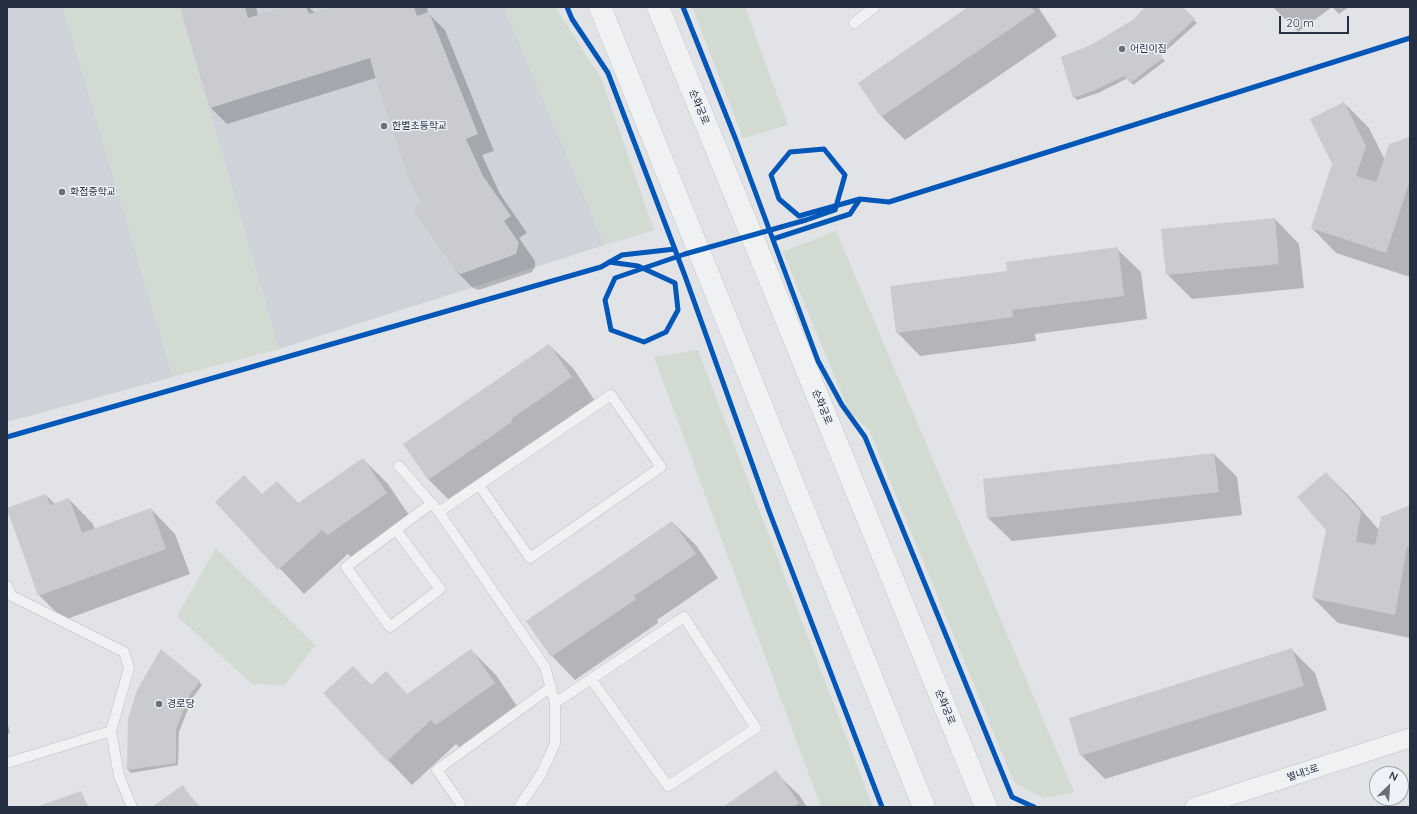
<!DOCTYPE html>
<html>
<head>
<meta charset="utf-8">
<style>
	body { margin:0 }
	#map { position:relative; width:1417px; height:814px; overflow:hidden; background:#e1e3e6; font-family:Quicksand,sans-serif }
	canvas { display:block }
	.frame { position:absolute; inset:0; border:8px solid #263042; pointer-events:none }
	.north { position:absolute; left:1369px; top:766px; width:40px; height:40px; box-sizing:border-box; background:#eef2f7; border:1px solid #9ea4af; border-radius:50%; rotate:25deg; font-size:11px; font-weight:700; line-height:16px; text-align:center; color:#263042 }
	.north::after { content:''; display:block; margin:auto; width:14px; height:18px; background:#676f7b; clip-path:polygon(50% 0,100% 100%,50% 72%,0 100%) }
	.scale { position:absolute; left:1279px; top:16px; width:70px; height:18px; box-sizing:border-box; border:2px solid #263042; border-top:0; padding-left:5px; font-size:12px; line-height:14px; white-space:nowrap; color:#263042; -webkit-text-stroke:3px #eef2f7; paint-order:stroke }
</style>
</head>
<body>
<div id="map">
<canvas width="1417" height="814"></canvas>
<div class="frame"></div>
<div class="north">N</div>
<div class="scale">20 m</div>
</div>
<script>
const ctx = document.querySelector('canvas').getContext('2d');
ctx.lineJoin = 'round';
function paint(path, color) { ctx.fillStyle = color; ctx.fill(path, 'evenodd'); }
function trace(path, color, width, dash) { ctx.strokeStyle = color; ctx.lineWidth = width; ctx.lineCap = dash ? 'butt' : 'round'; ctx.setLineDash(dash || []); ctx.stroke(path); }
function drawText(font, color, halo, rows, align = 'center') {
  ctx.font = font + ' Quicksand,"Noto Sans KR",sans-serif'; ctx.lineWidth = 3; ctx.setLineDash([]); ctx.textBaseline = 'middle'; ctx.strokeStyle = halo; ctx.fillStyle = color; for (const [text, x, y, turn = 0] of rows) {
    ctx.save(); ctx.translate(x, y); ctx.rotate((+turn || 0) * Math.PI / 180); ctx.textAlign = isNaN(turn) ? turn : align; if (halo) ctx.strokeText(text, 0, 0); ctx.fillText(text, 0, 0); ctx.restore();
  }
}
const built = new Path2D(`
	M7,7h56l110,370 -166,45z
	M179,7h325l101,238 -326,104z`);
const green = new Path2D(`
	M63,7h116l100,342 -106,28z
	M504,7h51l46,71 53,152 -49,15z
	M692,7h53l43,118 -45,13z
	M836,231l238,561 -31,6 -29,-16 -145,-352 -20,-19 -66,-159z
	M698,350l175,457h-52l-167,-450z
	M216,548l99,97 -30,40 -33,-1 -75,-68z`);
const shadow = new Path2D(`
	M181,7h75l2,9 29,-9h22l6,6 20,-6h92l1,6 17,17 49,121 -12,4 18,39 27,39 -8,5 16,23v6l-3,5 -53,18 -6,-2 -17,-17 -33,-66 -47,-127 -149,46 -17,-17z
	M970,7h68l19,29 -152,104 -23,-23 -23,-33z
	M1147,7h34l16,16 -37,33 5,5 -32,24 -5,-7 -30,15 -21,7 -3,-3 18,-52 41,-25z
	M1273,7h76l-10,7 -7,-7 -34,25z
	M1344,103l25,25 16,32 25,-22v139l-74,-24 -24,-25 21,-65z
	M1275,219l24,25 5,44 -112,11 -25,-25z
	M1117,249l24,23 6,47 -112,15 1,7 -116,15 -23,-24 111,-60z
	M549,345l24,23 22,33 -143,102 -24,-24z
	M1214,454l23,23 5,38 -230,26 -24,-23z
	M363,459l25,25 23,34 -58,41 -5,-5 -44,40 -87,-92 27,-26 19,19 14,-13 22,22z
	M1326,473l25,25 28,32 31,-24v132l-72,-15 -25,-25 14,-68z
	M46,495l9,9 14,-5 24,25 2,5 56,-20 24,25 15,40 -126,46 -25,-25 -32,-86z
	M672,522l24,23 22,33 -61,42 1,3 -83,57 -23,-24z
	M1291,649l24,24 12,37 -222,69 -24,-24z
	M471,650l25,25 23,34 -58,40 -5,-5 -44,41 -24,-25 -35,-93 19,19 14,-13 22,22z
	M199,682l3,3 -10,14 -13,33 -1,33 -47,8 -3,-3 1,-51z
	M7,721l3,12 -3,1z
	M775,772l24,23 8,12h-83z
	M81,792l7,15h-50z`);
const building = new Path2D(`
	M180,7h65l3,11 35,-11h23l3,7 23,-7h82l3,9 12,-4 49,122 -12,5 17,37 28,40 -7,5 15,22 -3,11 -55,20 -5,-3 -42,-60 2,-6 6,-1 -13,-25 -30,-88 -9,-33 -160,50z
	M968,7h63l4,5 -154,105 -23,-34z
	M1145,7h38l12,12 -37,34 5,5 -33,25 -6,-7 -29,14 -22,8 -12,-41 30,-12 42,-25z
	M1344,102l22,44 -10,30 20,6 13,-38 21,-7v43l-24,73 -75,-25 21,-64 -22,-45z
	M1275,218l4,46 -113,11 -5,-46z
	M1118,247l6,49 -112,14 1,7 -117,16 -6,-47 117,-15 -1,-9z
	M549,344l23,33 -61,42 1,3 -84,58 -25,-36z
	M1214,453l5,39 -232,26 -4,-39z
	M363,458l24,35 -59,42 -6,-5 -44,40 -63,-68 29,-27 18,19 15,-13 21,22z
	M1326,472l35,40 -5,30 19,3 6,-28 29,-12v41l-3,1 -12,68 -83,-17 14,-68 -29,-33z
	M46,494l4,11 19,-7 13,35 69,-25 15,41 -128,47 -31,-88z
	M672,521l24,33 -62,42 2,3 -85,58 -25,-36z
	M1292,648l12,38 -224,70 -11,-38z
	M161,649l39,32 -11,15 -13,33v34l-49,7 1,-51 9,-29z
	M471,649l24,34 -59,42 -5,-5 -44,41 -64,-68 30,-27 18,19 15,-14 21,23z
	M776,770l23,33 -6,4h-70z
	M183,785l8,12 10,10h-49z
	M81,791l6,16h-51z`);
const service = new Path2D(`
	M854,23l21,-16
	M399,466l40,46 106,155 10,36v41l-14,30 -22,33
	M439,512l172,-117 50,72 -131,91 -51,-73
	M396,530l44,59 -50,38 -44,-60 86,-64
	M7,586l5,10 112,56 5,16 -18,63 8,45 13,31
	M555,703l129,-86 72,111 -88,58 -77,-107
	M7,763l104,-32
	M460,803l-23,-33 114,-83`);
const minor = new Path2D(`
	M1195,807l215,-69`);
const tertiary = new Path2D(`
	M600,7l324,800
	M658,7l328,800`);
const cycleway = new Path2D(`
	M567,7l5,12 36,54 77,203 84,235 113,296
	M683,7l53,133 82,221 24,44 23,32 147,360 22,10
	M773,239l77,-25 10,-15 29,3 521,-164
	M609,262l29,4 37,17 3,27 -12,22 -22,10 -33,-12 -6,-30 10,-22 70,-24 121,-34 29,-10 10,-35 -21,-26 -34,3 -19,23 8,24 20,17 61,-17
	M7,437l594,-170 21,-12 53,-6`);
const markers = [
	[1122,49,4,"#676f7b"],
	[384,126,4,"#676f7b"],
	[62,192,4,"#676f7b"],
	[159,704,4,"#676f7b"]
];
const poiNames = [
	["어린이집",1130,49],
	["한별초등학교",392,126],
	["화접중학교",70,192],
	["경로당",167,704]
];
const streetNames = [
	["순화궁로",699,107,68],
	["순화궁로",822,407,68],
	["순화궁로",945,707,68],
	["별내3로",1303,773,-18]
];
paint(built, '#ced3da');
paint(green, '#d1dbd1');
paint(shadow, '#0003');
paint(building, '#c9cbcf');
trace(service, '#bfc1c4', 11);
trace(minor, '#bfc1c4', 20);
trace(tertiary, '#bfc1c4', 23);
trace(service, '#f0f1f3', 10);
trace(minor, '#f0f1f3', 19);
trace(tertiary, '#f0f1f3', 22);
trace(cycleway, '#0057b8', 5);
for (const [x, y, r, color] of markers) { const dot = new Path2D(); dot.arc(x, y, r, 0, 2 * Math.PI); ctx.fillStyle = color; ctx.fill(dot); trace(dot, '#eef2f7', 1.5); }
drawText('10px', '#263042', '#eef2f7', poiNames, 'left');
drawText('10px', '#263042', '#eef2f7', streetNames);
</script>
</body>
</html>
